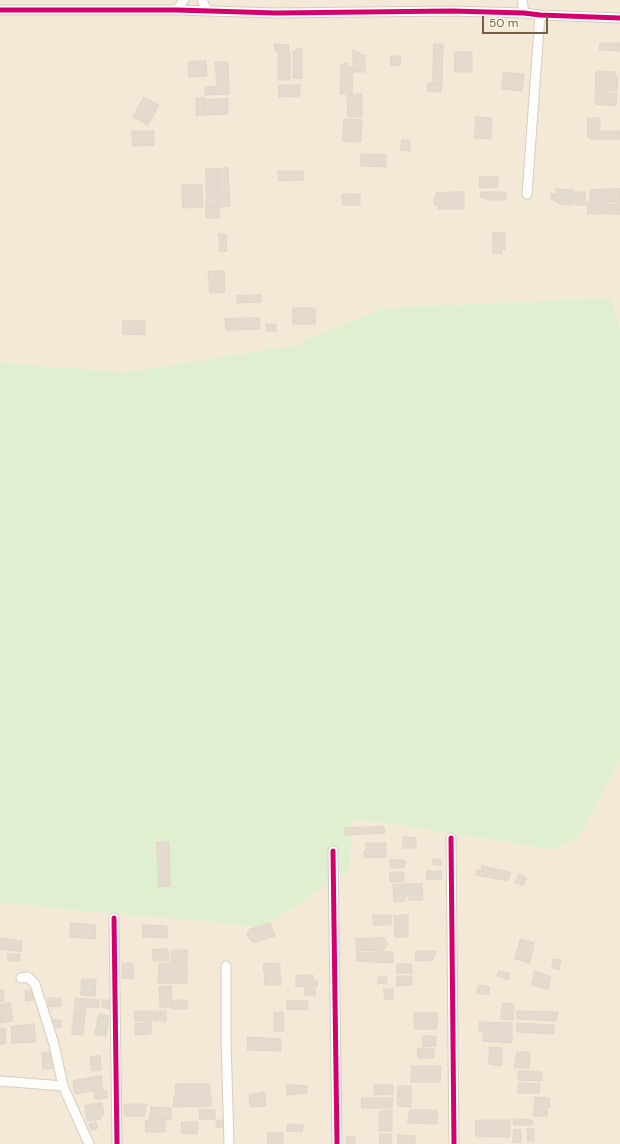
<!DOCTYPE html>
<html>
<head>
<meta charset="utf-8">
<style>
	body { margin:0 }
	#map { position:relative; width:620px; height:1144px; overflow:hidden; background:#f7f2e7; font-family:"DM Sans",sans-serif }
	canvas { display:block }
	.scale { position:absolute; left:482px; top:16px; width:66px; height:18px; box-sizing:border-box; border:2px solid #765d46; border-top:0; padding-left:5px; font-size:12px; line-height:14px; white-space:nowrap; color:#765d46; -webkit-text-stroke:3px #fff9e8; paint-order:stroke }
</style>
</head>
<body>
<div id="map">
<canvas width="620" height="1144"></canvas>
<div class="scale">50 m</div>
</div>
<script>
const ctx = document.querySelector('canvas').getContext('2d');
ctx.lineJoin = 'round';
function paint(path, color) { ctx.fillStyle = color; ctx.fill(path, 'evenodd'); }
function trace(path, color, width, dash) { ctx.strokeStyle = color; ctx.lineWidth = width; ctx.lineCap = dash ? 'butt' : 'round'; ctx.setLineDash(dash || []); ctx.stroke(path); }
const residential = new Path2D(`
	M0,0h620v331l-8,-33 -228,10 -93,38 -163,26 -128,-9z
	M620,760v384h-620v-241l264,24 84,-57 5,-52 198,31 27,-11z`);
const green = new Path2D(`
	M612,298l8,33v429l-42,78 -27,11 -198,-31 -4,52 -85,57 -264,-24v-540l128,9 163,-26 93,-38z`);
const building = new Path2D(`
	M600,43h20v8l-20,-1z
	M275,44l14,1v7h1v28h-12v-28l-3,-1z
	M434,44h9l-1,40h-9z
	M296,49h6v30l-9,-1v-27h3z
	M353,50h3v2h4v4l5,-1v17h-11z
	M455,52h17v20h-17z
	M391,56h10l-1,10 -9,-1z
	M206,61l1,15 -18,1 -1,-15z
	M215,62h13l1,32 -24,1v-8l12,-1z
	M344,63h4v4h5l-1,28 -12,-1 1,-29h3z
	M598,71l17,1v5l3,-1 -1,15h-22l1,-19 2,1z
	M504,72l20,2 -2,17 -20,-2z
	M428,83l14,1 -1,8 -13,-1z
	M279,85h21v11l-21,1z
	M596,92l21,2 -1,12 -21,-2z
	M362,94v23h-14l-1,-22z
	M144,97l15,8 -11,20 -15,-8z
	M204,98l1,17 -9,1v-17z
	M228,99v15l-22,1 -1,-15z
	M476,117l16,1 -1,21 -16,-1z
	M588,118h12v13h20v8h-29l-3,-1z
	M344,119l18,1 -1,22 -18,-1z
	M132,131h22v14l-21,1z
	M402,140h8v11l-9,-1z
	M361,154l25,1v12l-25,-1z
	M228,168l2,38 -11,1 -2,-38z
	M206,169h12l1,38h-12z
	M278,171h25v9l-24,1z
	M480,177h18v10l-18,1z
	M182,185h20l1,22 -20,1z
	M556,189l18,1 -1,15 -13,-1 -9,-5v-6l6,2z
	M620,189v13h-30v-12z
	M464,192v17h-26v-4h-4v-7h2v-5z
	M481,192h25v8h-21v-2l-4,-1z
	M575,192h10l1,13h-10z
	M342,194h18v11h-17z
	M588,202h17v12h-17z
	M620,204v10h-14v-9z
	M206,207h13v11h-13z
	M493,232l12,1v17h-3v4l-9,-1z
	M219,234h7l1,17 -7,1z
	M224,271l1,21 -15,1 -2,-21z
	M261,295v7l-24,1v-7z
	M293,308h22v16h-22z
	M259,318l1,11 -34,1 -1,-11z
	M123,321h22v14l-22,-1z
	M266,324h10v7h-9z
	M384,827l1,6 -40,2v-7z
	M404,837l12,1v10h-13z
	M157,842h12l1,44 -11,1z
	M366,843h20v14l-22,1v-7h2z
	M433,859h8v6h-7z
	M390,860h15l1,4 -3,4h-12z
	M482,866l28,6 -2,9 -32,-6 1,-5h4z
	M427,871h15v8h-15z
	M390,872h14v10h-14z
	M519,874l8,4 -4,7 -8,-2z
	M422,884l1,16h-14v-4h-3l-2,5 -10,1 -1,-17z
	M373,915h18v10h-17z
	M408,915v22h-13l-1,-21z
	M71,923l25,2 -1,14 -25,-2z
	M270,923l5,13 -22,7 -2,-4 -1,1 -3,-7 2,-1v-2z
	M143,925l24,1v12l-24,-1z
	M0,938l22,3 -1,11 -21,-3z
	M384,938l3,6 -3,6 -28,1v-12z
	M521,939l13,4 -4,20 -15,-4z
	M168,949l1,12h-16l-1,-11z
	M187,950v11l-16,1v-11z
	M416,951h20l-3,9 -17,1z
	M393,952v11l-37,-2 1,-8z
	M8,954h12v7h-12z
	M554,959l7,1 -2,10 -7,-2z
	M123,963l10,1v15l-10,-1z
	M187,963v20h-29l1,-19z
	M264,963l16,1v10l-16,-1z
	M397,964h14l1,9h-15z
	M499,971l11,3 -2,6 -11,-4z
	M535,971l16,6 -3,12 -16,-4z
	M265,975h16v10h-16z
	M297,975h16v5h4v7l-21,-1z
	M397,976h15v9l-15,1z
	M379,977h8l-1,7 -8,-1z
	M82,979h14l-1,17 -14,-1z
	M479,985l11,2 -2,8 -11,-2z
	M171,986l1,21h-12l-1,-20z
	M305,988l10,1v7l-10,-1z
	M384,989h9v10h-8z
	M0,990h3l1,11 -4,1z
	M33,990l1,10 -8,1 -1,-10z
	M48,998h13v8l-12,1z
	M76,998l11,1 -2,17 -11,-1z
	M89,999l10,1v8l-11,-1z
	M103,1000h7l-1,9 -7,-2z
	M173,1000h14v9h-14z
	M287,1001h21v9l-21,-1z
	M10,1003l3,18 -13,2v-18z
	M503,1003l11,1 -1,16 -12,-1z
	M135,1011h17v10h-17z
	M154,1011h12v10h-12z
	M517,1011l41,1 -2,9 -39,-2z
	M283,1012l1,19h-10v-18z
	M414,1013h23v16h-22z
	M99,1014l10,2 -3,20 -11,-1z
	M74,1016l11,1 -2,18 -11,-1z
	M53,1020h8v7h-8z
	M480,1022l32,1v20l-30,-2 2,-9 -5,-1z
	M151,1023v11l-16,1v-11z
	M517,1023l37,2v9l-37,-2z
	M34,1024l2,18 -24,1 -1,-16z
	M0,1028l6,1 -1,15h-5z
	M423,1036h13v10l-13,1z
	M248,1037l33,2v12l-33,-1z
	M490,1047l12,1v18l-13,-2z
	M418,1048l16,1v9h-16z
	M53,1052l1,16 -11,1 -1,-16z
	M517,1052h13l-1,16 -14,-1z
	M100,1056l1,14 -9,1 -2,-14z
	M412,1066h29l-1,16h-29z
	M519,1071l23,1 -1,9 -23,-1z
	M101,1076l2,13 -28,5 -2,-13z
	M519,1083l21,1 -1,9h-21z
	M176,1084h34v11h-34z
	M287,1084l20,2v7l-20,2z
	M374,1085h19v9l-18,1z
	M398,1086h13v21l-13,-1z
	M107,1091v7l-12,1 -1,-7z
	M264,1092l1,1 1,13 -16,1 -1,-12z
	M174,1096h37v10l-37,1z
	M535,1097l14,1 1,10 -3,-1v9h-13z
	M362,1098h31l-1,10h-30z
	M102,1103l2,12 -3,1v3l-14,2 -2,-15z
	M124,1104h23l-3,12h-19z
	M151,1107l20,1v12l-21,-1z
	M200,1109l15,1v9h-15z
	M393,1110l-1,1v20h-13v-19z
	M410,1110h27v14l-29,-1z
	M514,1119l18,1v5h-18z
	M146,1120h19v12h-19z
	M224,1120l-1,7h-7v-6z
	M476,1120h34v17l-34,-1z
	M96,1122l2,6 -7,2 -2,-6z
	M182,1122h16l-1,12 -15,-1z
	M288,1124l16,1 -2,7 -15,-1z
	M528,1128l6,1v12h-6z
	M514,1129l7,1v13l-8,-1z
	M268,1133h15v10h-15z
	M380,1134h11v10h-11z
	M398,1135l17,1v8h-17z
	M347,1136l8,1v7h-8z`);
const street = new Path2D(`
	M202,0l5,11
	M522,0l2,13
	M0,10h177l99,3 176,-2 72,2 16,2 80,3
	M177,10l7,-10
	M527,194l13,-179
	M451,838l3,306
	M333,851l4,293
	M114,918l3,226
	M226,966v74l3,104
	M21,978l7,-1 7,7 19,60 9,42 26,58
	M0,1081l63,5`);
const cycleway = new Path2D(`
	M0,10h177l99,3 176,-2 72,2 16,2 80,3
	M451,838l3,306
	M333,851l4,293
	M114,918l3,226`);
paint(residential, '#f3e9d6');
paint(green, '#dfefd0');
paint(building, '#e4dbce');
trace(building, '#e0d6c9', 1);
trace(street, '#d6cdc2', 11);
trace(street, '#fefdfb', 9);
trace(cycleway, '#d6006c', 5);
</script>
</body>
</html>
